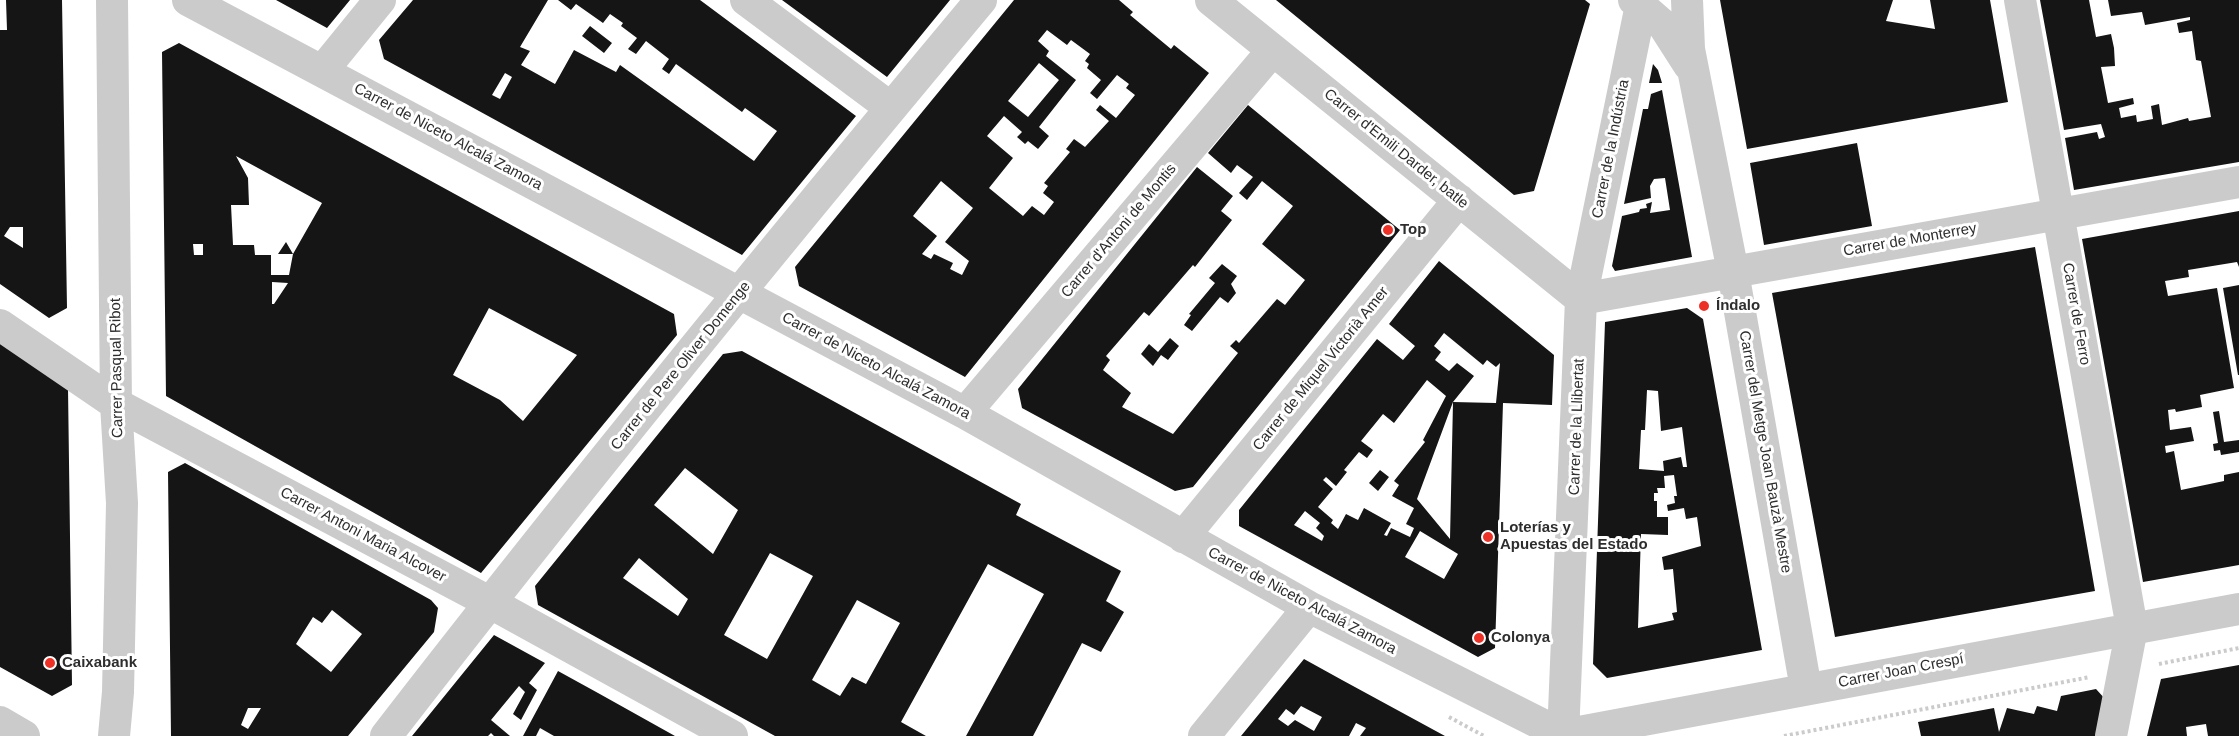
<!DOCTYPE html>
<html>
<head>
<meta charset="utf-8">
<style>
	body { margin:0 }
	canvas { display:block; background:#fff }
</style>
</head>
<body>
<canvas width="2239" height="736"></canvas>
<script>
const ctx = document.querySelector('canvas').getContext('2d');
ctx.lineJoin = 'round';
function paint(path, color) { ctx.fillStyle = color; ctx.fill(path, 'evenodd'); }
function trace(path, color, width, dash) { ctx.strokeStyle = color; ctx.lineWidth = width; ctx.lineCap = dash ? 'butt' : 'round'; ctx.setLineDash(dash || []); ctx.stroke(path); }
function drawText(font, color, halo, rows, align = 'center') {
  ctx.font = font + ' Helvetica,sans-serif'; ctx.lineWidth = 6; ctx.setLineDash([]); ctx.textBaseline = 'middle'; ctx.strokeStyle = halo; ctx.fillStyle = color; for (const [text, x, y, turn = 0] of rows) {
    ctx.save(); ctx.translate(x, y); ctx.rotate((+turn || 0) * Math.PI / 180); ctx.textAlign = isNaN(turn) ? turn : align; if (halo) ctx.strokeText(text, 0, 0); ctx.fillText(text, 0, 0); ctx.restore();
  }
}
const building = new Path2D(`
	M6,0h56l5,308 -18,10 -49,-34v-254h7zM10,227h13v21l-19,-12z
	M276,0h74l-23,28z
	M413,0h135l-28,47 10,4 -9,14 34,19 19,-34 42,22 4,-7 134,96 23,-30 -32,-23 -3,4 -66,-48 -7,10 -7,-5 7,-10 -23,-18 -10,13 -8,-5 9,-11 -16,-12 2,-3 -13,-9 -7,9 -27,-19 -5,6 -13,-10h142l156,116 -114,139 -358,-196 -5,-19zM505,73l7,4 -12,22 -8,-4z
	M782,0h168l-63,77z
	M1014,0h105l14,12 -3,3 41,34 3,-4 35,28 -244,304 -166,-91 -4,-19zM1047,30l20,15 4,-5 19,14 -5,7 4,3 -2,4 14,12 -11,13 7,6 20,-24 12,9 -3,4 9,7 -19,23 -16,-13 -4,5 13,11 -24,26 -11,-8 -8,10 4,3 -26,31 4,3 -5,7 11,9 -10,13 -12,-9 -9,10 -34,-28 24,-30 -26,-22 17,-20 18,16 -5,5 8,7 3,-3 10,8 11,-13 -10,-9 37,-47 -30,-24 3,-5 -11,-10zM1039,63l20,17 -31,37 -20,-16zM941,181l32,27 -28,34 24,19 -7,14 -12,-6 3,-6 -19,-9 -3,5 -9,-5 15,-18 -24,-20z
	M1276,0h309l5,4 -56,187 -20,4z
	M1720,0h173l-7,21 49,8 -5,-29h60l18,102 -261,47z
	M2040,0h49l7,37 15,-3 3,14 1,18 -14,1 7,36 25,-5 1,6 -15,4 2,10 15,-3 1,7 16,-3 -2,-13 8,-2 3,21 26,-7 1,3 22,-4 -10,-56 -5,-1 -4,-29 -13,2 -2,-10 13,-3v-3l-45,8 -3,-13 -31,4 -3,-16h131v162l-165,28 -9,-52 32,-6 2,7 6,-2 -4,-13 -37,6z
	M590,26l22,17 -8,10 -22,-17z
	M179,43l495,271 3,21 -196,238 -315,-177 -4,-344zM236,156l86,47 -29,51 -4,21h-18v-20h-16l-1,-10h-21l-2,-40h18l-1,-27zM193,244h10v11h-9zM272,282l16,1 -14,21h-2zM489,308l88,47 -54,66 -23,-21 -47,-25z
	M1653,64l5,6 4,13h-13z
	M1662,90l30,167 -77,14 -3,-5 10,-50 17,-4 1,-3 7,-1 -1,-4 6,-2 -2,11 20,-3 -5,-32 -11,1 -4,7 1,12 -27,6 19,-95h5l3,-15z
	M1248,105l152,125 -207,257 -18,4 -153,-83 -4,-19 179,-222 36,29 -12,15 11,9 -37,47 -2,-2 -44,51 -5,-4 -38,44 4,4 -7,10 28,23 -9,14 51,27 65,-81 -8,-7 6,-6 3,3 38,-44 8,6 20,-25 -43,-36 31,-38 -31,-25 -15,19 -8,-7 14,-16 -16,-12 -6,8 -23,-20z
	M1857,143l15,83 -108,19 -14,-82z
	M2239,211v56l-2,-5 -49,8 1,7 -24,4 3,15 49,-8 17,100 -34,7 2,12 -26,5 -1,-3 -7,1 2,20 21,-3 3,14 -29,5 1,7 8,-2 7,39 43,-9v-6l15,-3v93l-96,17 -61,-343z
	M286,242l7,12h-15z
	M2035,247l60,344 -260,46 -63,-344z
	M1439,261l115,94 -2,50 -49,-2 -8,245 -17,9 -239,-131v-16l138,-171 26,21 12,-14 -26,-22zM1444,333l39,32 4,-5 9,7 4,-4 -4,40 -43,-1 21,-26 -17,-13 -8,8 -14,-11 6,-8 -7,-6zM1427,380l19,16 -23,44 2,2 -31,39 5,4 -7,11 22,12 -8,16 8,4 -4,9 -19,-9 -4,8 -3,-1 7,-12 -27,-15 -6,12 -12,-6 -8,15 -7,-6 2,-3 -15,-13 15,-18 -10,-9 3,-3 10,9 11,-14 -3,-2 15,-18 8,6 6,-8 -12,-9 22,-27 11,9zM1453,402l-3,137 -33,-40zM1305,511l15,12 -4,5 8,8 -2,5 -28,-16zM1420,531l38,23 -14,25 -39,-22z
	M1222,264l15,12 -6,8 5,9 -8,10 -8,-6 -28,34 -8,-6 7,-10 -2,-1 26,-31 -6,-5z
	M2239,285v90h-1l-15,-87z
	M1687,308l16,11 59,331 -155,28 -14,-14 12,-342zM1647,390l11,1 3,40 21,-4 5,40h-4l-2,-10 -18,4 1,10 -25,-2 2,-39h4zM1674,475l3,21h-3l1,7 -8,2 1,6 16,-3 2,11 11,-2 4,29 -39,11 2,13 9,-1 4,43 -5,1 2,7 -36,8 3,-94 27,1v-18h-11v-16h-3v-8h4l-1,-5h8l-1,-12z
	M1170,338l9,8 -11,14 -7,-5 -8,11 -12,-12 8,-10 9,8z
	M0,342l68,46 4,297 -20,11 -52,-29z
	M742,351l279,153 -5,11 105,56 -15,30 18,11 -23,40 -19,-9 -49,93h-67l78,-142 -56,-30 -87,158 25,14h-151l-237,-131 -3,-19 188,-232zM685,468l53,42 -25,44 -59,-49zM770,553l43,23 -46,83 -43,-24zM639,558l49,41 -10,17 -55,-38zM857,600l43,23 -34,61 -14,-7 -12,19 -28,-16z
	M2219,411l5,31 15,-2v12l-18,3 -1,-5 -6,1 -1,-7 5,-1 -5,-31z
	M185,463l246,137 7,8 -4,24 -86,104h-177l-3,-264zM332,610l30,24 -31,38 -35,-28 17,-27 9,6zM248,708h13l-13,21 -7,-4z
	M1380,470l9,7 -11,14 -9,-8z
	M494,635l51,28 -16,20 8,7 -16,30 -8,-6 12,-22 -6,-6 -28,34 19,16h-16l-3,-3 -3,3h-76z
	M1304,659l38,21 103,56h-85l6,-8 -10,-5 -7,13h-108zM1301,706l21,11 -8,14 -19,-11 -7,6 -10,-7 8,-10 8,6z
	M2239,665v71h-31l-2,-12 -20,3 1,9h-40l14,-57z
	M558,671l40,22 77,43h-121l-14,-8 -4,8h-13z
	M2096,689l10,11 -9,36h-176l-3,-14 76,-14 5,24 8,-24 27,6 3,-8 20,5 4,-15z`);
const path = new Path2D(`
	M2159,664l80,-16
	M1449,717l35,19
	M1784,736l306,-59`);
const minor = new Path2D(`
	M112,0l4,404 6,99 -4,189 -4,44
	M188,0l777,413 344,194 254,128
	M746,0l145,108
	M1211,0l370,299
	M1634,0l30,26 25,39
	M1687,0l2,49 44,223 73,417
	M2020,0l112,628 -21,108
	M323,70l57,-70
	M1581,299l658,-117
	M0,325l116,79 373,198 243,134
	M965,413l308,-363
	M1183,537l276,-337
	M0,722l24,14
	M1563,735l676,-126
	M386,736c193,-250 393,-494 595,-736
	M1204,736l105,-129
	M1563,736l18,-437 61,-299`);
const markers = [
	[1388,230,6,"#ee3126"],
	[1704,306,6,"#ee3126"],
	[1488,537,6,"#ee3126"],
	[1479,638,6,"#ee3126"],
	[50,663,6,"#ee3126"]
];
const streetNames = [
	["Carrer de Niceto Alcalá Zamora",448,137,28],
	["Carrer d'Emili Darder, batle",1396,149,39],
	["Carrer de la Indústria",1611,149,-79],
	["Carrer d'Antoni de Montis",1119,231,-50],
	["Carrer de Monterrey",1910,240,-10],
	["Carrer de Ferro",2076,314,80],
	["Carrer de Pere Oliver Domenge",681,366,-51],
	["Carrer de Niceto Alcalá Zamora",876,366,28],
	["Carrer Pasqual Ribot",117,368,-91],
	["Carrer de Miquel Victorià Amer",1321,369,-51],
	["Carrer de la Llibertat",1577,427,-88],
	["Carrer del Metge Joan Bauzà Mestre",1765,452,80],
	["Carrer Antoni Maria Alcover",363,535,28],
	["Carrer de Niceto Alcalá Zamora",1302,601,28],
	["Carrer Joan Crespí",1901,671,-11]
];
const poiNames = [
	["Top",1400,230],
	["Índalo",1716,306],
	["Loterías y",1500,528],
	["Apuestas del Estado",1500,545],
	["Colonya",1491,638],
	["Caixabank",62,663]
];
paint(building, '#151515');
trace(path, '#cbcbcb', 4, [3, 3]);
trace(minor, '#cbcbcb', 32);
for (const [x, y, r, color] of markers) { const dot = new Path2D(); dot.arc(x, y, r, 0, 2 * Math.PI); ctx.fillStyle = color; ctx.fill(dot); trace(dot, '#fff', 2); }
drawText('15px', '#2e2e2e', '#fff', streetNames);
drawText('bold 15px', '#2e2e2e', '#fff', poiNames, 'left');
</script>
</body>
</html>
